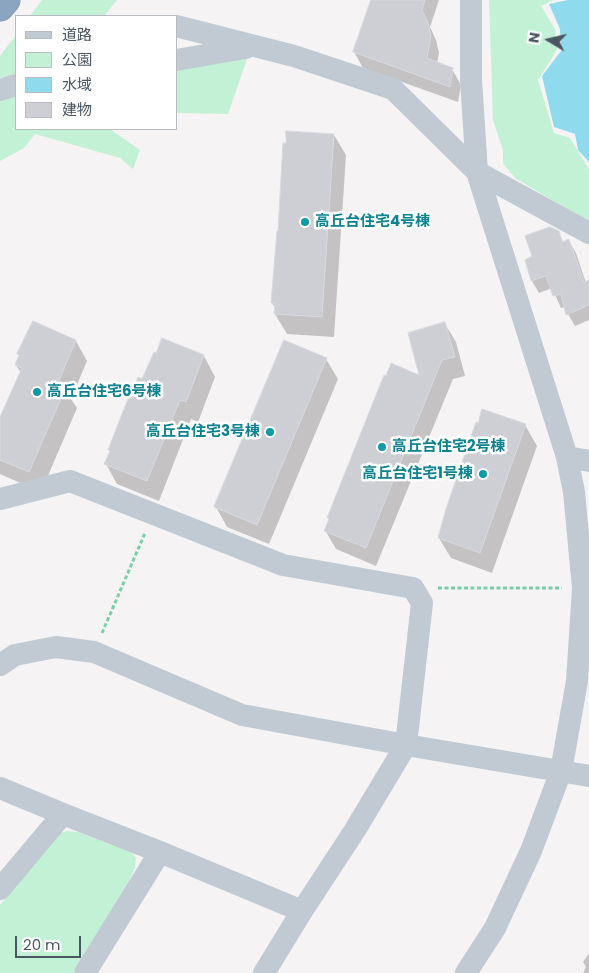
<!DOCTYPE html>
<html>
<head>
<meta charset="utf-8">
<style>
	body { margin:0 }
	#map { position:relative; width:589px; height:973px; overflow:hidden; background:#f5f3f3; font-family:Poppins,"Noto Sans JP",sans-serif }
	canvas { display:block }
	.legend { position:absolute; left:15px; top:15px; width:162px; height:115px; box-sizing:border-box; background:#fff; border:1px solid #b7bbc0; margin:0; padding:6px 9px; list-style:none; font-size:15px; color:#4a5661 }
	.legend li { display:flex; align-items:center; gap:10px; height:25px }
	.legend b { width:25px; border:1px solid #b7bbc0 }
	.north { position:absolute; left:524px; top:15px; width:50px; height:50px; -webkit-text-stroke:4px #fff; paint-order:stroke; rotate:279deg; font-size:14px; font-weight:700; line-height:20px; text-align:center; color:#4a5661 }
	.north::after { content:''; display:block; margin:auto; width:18px; height:22px; background:#4a5661; clip-path:polygon(50% 0,100% 100%,50% 72%,0 100%) }
	.scale { position:absolute; left:15px; top:936px; width:66px; height:22px; box-sizing:border-box; border:2px solid #4a5661; border-top:0; padding-left:6px; font-size:15px; line-height:18px; white-space:nowrap; color:#4a5661; -webkit-text-stroke:4px #fff; paint-order:stroke }
</style>
</head>
<body>
<div id="map">
<canvas width="589" height="973"></canvas>
<ul class="legend">
<li><b style="height:6px;background:#c1cad2"></b>道路</li>
<li><b style="height:14px;background:#c3f1d5"></b>公園</li>
<li><b style="height:14px;background:#90daee"></b>水域</li>
<li><b style="height:14px;background:#cdcfd5"></b>建物</li>
</ul>
<div class="north">N</div>
<div class="scale">20 m</div>
</div>
<script>
const ctx = document.querySelector('canvas').getContext('2d');
ctx.lineJoin = 'round';
function paint(path, color) { ctx.fillStyle = color; ctx.fill(path, 'evenodd'); }
function trace(path, color, width, dash) { ctx.strokeStyle = color; ctx.lineWidth = width; ctx.lineCap = dash ? 'butt' : 'round'; ctx.setLineDash(dash || []); ctx.stroke(path); }
function drawText(font, color, halo, rows, align = 'center') {
  ctx.font = font + ' Poppins,"Noto Sans JP",sans-serif'; ctx.lineWidth = 5; ctx.setLineDash([]); ctx.textBaseline = 'middle'; ctx.strokeStyle = halo; ctx.fillStyle = color; for (const [text, x, y, turn = 0] of rows) {
    ctx.save(); ctx.translate(x, y); ctx.rotate((+turn || 0) * Math.PI / 180); ctx.textAlign = isNaN(turn) ? turn : align; if (halo) ctx.strokeText(text, 0, 0); ctx.fillText(text, 0, 0); ctx.restore();
  }
}
const green = new Path2D(`
	M42,0h75l-13,16h-74z
	M489,0h64l-12,6 14,23 2,21 -19,30 16,53 16,5 19,31v53l-74,-44 -12,-15v-13l-10,-30z
	M16,35v40l-16,3v-22z
	M247,59l-19,55 -52,-1v-43z
	M16,94v35h94l30,21 -7,19 -13,-11 -85,-24 -11,14 -24,13v-61z
	M67,831l11,1 53,20 5,6 -1,10 -7,15 -55,90h-73v-68l57,-71z`);
const water = new Path2D(`
	M568,0h21v162l-11,-12 -3,-16 -21,-7 -12,-51 19,-25 -1,-22 -11,-25z`);
const shadow = new Path2D(`
	M373,0h66l-9,27 6,13 3,13 -2,10 15,6 9,16 -3,17 -95,-34 -9,-16z
	M334,135l12,20 -12,182 -47,-3 -12,-20 1,-5 -4,-6z
	M558,232l6,11 5,-2 7,12 10,30 3,-2v39l-14,6 -7,-12 -2,-7 -5,1 -9,-20 -13,5 -7,-12 1,-24z
	M445,324l11,18 9,34 -12,3 -77,187 -40,-17 -11,-19 4,-10 -1,-2 93,-141z
	M163,340l41,16 11,21 -17,45 -7,-3 -32,82 -42,-17 -11,-20 4,-12 -1,-2z
	M76,341l11,20 -16,38 6,9 -36,84 -41,-18v-55l21,-46 -5,-8z
	M326,359l12,20 -69,165 -42,-17 -11,-20z
	M478,424l47,1 12,21 -45,127 -41,-15 -12,-20z
	M589,953v20h-6l3,-6 -3,-5z`);
const building = new Path2D(`
	M371,0h54l-3,10 6,13 3,13 -4,22 26,10 -3,19 -97,-35z
	M286,131l48,3 -12,183 -48,-3 1,-11h-4l6,-72h1l5,-88h3z
	M550,227l9,4 3,11 7,-3 15,43 5,-2v25l-23,10 -5,-21 -8,2 -7,-20 -15,5 -6,-21 7,-4 -7,-20z
	M33,321l43,19 -18,43 8,4 -37,85 -29,-12v-43l22,-49 -7,-3 4,-10 -2,-1z
	M445,322l10,35 -13,3 -76,188 -42,-17 5,-12 -2,-1 57,-143 2,1 5,-13 28,12 -11,-42z
	M162,338l42,17 -18,47 -6,-2 -33,81 -43,-17 6,-13 -2,-1 23,-59h2l5,-14 4,2 12,-27 2,1z
	M284,340l43,18 -70,167 -43,-18z
	M482,409l44,15 -46,129 -42,-15 8,-29 30,-87 2,1z`);
const path = new Path2D(`
	M438,588h124
	M102,633l43,-100`);
const minor = new Path2D(`
	M176,26l118,30 99,33 84,83 112,61
	M176,60l70,-12
	M0,90l16,-5
	M567,457l22,4
	M0,499l70,-18 213,84 130,23 9,15 -16,142 -51,85 -53,81 -38,62
	M0,665l15,-10 41,-8 38,5 148,63 164,30 183,31
	M0,788l63,26
	M0,889l63,-75 97,38 142,59
	M85,973l75,-121
	M466,973l29,-45 36,-77 30,-80 16,-90 6,-93 -9,-96 -7,-35 -90,-285 -6,-92v-80`);
const highway = new Path2D(`
	M0,7l6,-7`);
const markers = [
	[305,222,5,"#0f9aa8"],
	[37,392,5,"#0f9aa8"],
	[270,432,5,"#0f9aa8"],
	[382,447,5,"#0f9aa8"],
	[483,474,5,"#0f9aa8"]
];
const cultureNames = [
	["高丘台住宅4号棟",315,222],
	["高丘台住宅6号棟",47,392],
	["高丘台住宅3号棟",260,432,"right"],
	["高丘台住宅2号棟",392,447],
	["高丘台住宅1号棟",473,474,"right"]
];
paint(green, '#c3f1d5');
paint(water, '#90daee');
paint(shadow, '#0003');
paint(building, '#cdcfd5');
trace(building, '#d7d9de', 1);
trace(highway, '#7690ad', 29);
trace(path, '#7ad0a6', 3, [4, 2.5]);
trace(minor, '#c1cad2', 22);
trace(highway, '#8ba5c1', 28);
for (const [x, y, r, color] of markers) { const dot = new Path2D(); dot.arc(x, y, r, 0, 2 * Math.PI); ctx.fillStyle = color; ctx.fill(dot); trace(dot, '#fff', 2); }
drawText('bold 15px', '#0d838f', '#fff', cultureNames, 'left');
</script>
</body>
</html>
